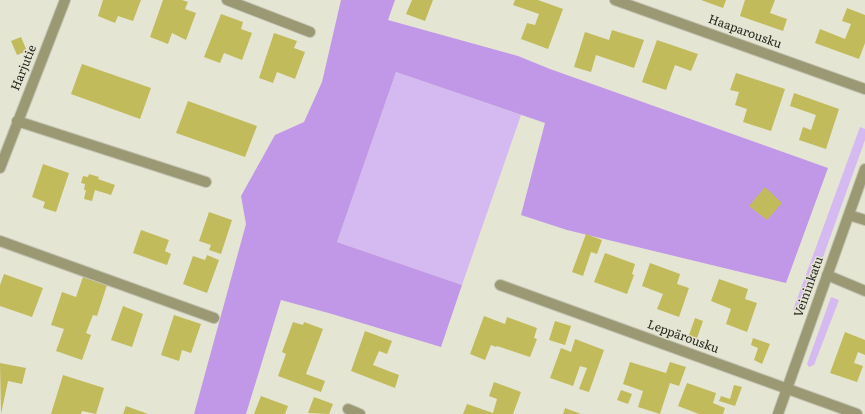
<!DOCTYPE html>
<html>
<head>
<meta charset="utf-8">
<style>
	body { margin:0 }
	canvas { display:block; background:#e5e5d3 }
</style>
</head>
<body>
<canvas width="865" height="414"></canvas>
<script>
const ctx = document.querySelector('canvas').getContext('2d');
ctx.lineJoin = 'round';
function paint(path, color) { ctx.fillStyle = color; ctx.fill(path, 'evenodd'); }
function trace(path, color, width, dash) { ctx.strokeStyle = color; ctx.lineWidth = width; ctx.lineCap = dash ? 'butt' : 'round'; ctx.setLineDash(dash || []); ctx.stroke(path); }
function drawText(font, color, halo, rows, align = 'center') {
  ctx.font = font + ' Literata,serif'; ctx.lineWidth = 3; ctx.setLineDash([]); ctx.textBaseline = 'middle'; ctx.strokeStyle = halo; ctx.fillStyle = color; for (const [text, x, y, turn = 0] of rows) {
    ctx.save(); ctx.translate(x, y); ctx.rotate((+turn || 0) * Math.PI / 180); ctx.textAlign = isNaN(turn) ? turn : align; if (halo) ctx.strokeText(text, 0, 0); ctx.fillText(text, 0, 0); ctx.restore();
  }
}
const green = new Path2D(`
	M396,72l125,43 -59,170 -125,-43z
	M860,127l5,2v11l-62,173 -10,-3z
	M831,297l8,3 -25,65 -5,2 -2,-3z`);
const forest = new Path2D(`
	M341,0h54l-7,20 130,36 32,13 278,99 -42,115 -219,-53 -46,-15 24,-92 -149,-51 -59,170 125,43 -21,62 -109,-33 -51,-14 -35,114h-52l52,-190 -5,-28 34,-61 29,-13 18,-40z`);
const building = new Path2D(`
	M103,0h38l-8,21 -15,-5 -3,7 -17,-7z
	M163,0h19l6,2 -3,7 11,4 -10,27 -14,-7 -4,11 -18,-7z
	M412,0h21l-8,21 -19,-7z
	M515,0h23l25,9 -15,40 -27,-10 6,-16 8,2 4,-11 -26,-9z
	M701,0h25l-3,8z
	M745,0h30l-5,13 17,6 -4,12 -43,-15z
	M847,8l18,7v28l-6,16 -44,-16 5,-14 25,10 6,-15 -9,-3z
	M221,14l22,8 -2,7 11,4 -10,27 -18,-7 -4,10 -16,-6z
	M612,30l32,10 -10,28 -38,-13 -5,17 -17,-5 11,-35 24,8z
	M274,33l23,8 -3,7 11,4 -10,27 -18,-7 -4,11 -14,-5z
	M21,37l6,14 -10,4 -6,-14z
	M657,40l41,14 -7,17 -16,-6 -9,25 -24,-8z
	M82,64l69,24 -11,31 -69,-25z
	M736,73l49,16 -14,42 -28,-9 4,-13 -12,-4 4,-13 -9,-2z
	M794,93l45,16 -13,40 -27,-9 4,-13 8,3 5,-15 -26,-9z
	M188,101l69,25 -12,31 -69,-24z
	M43,164l26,9 -13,39 -13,-4 2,-6 -13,-5z
	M89,174l10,3 -1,2 17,6 -4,10 -16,-5 -3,11 -8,-2 2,-9h-2l1,-6 -4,-1 2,-7 5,1z
	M765,187l17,16 -15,17 -18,-14z
	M209,212l23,8 -11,34 -12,-4 2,-5 -12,-4z
	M141,230l28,10 -4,11 6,3 -4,11 -34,-12z
	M586,234l16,6 -5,14 -6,-2 -8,24 -11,-4z
	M605,253l30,11 -3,10 2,1 -7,19 -33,-12z
	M207,255l12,5 -12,33 -24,-9 10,-28 12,4z
	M650,263l30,11 -3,10 12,4 -10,29 -22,-8 6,-15 -21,-8z
	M4,274l39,14 -11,29 -32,-11v-21z
	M83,277l24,8 -10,31 -4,-1 -7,18 5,2 -9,25 -26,-9 8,-22 -13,-4 11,-33 14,5z
	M719,279l29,10 -3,10 12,4 -10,29 -21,-8 5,-15 -20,-8z
	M123,306l20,8 -11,33 -21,-7z
	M174,315l27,9 -10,29 -9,-3 -3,11 -18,-6z
	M484,316l21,8 2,-7 30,11 -3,10 3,1 -7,18 -33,-11 -1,1 -5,-2 -6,15 -15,-6z
	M695,318l8,3 -7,20 -8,-3z
	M555,321l16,5 -6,19 -16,-5z
	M293,322l10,3 1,-3 19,7 -17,45 19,7 -4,11 -43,-16 8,-22 -4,-2z
	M365,331l27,10 -5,13 -8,-3 -6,14 26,10 -4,13 -44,-17z
	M845,332l20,8v15l-7,-3 -4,11 9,3 -6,16 -27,-9z
	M753,338l17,6 -8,20 -8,-4 4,-12 -7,-3z
	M575,339l29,11 -15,42 -10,-3 8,-21 -7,-2 -7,20 -23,-8 11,-30 10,4z
	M630,362l36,11 4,-11 16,5 -7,19 -9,-3 -10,31 -22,-7 5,-16 -20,-7z
	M0,363l26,5 -4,16 -14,-3 -7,33z
	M63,375l41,13 -8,26 -14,-3 -1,3h-30z
	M494,382l27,10 -8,22h-50l4,-10 26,9 4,-14 -8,-3z
	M687,383l29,10 -3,10 12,5 -2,6h-24l-21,-8z
	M734,385l8,2 -7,19 -16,-5 2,-5 9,3z
	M621,390l11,4 -4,10 -11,-4z
	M261,396l27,10 -3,8h-31z
	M314,397l19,7 -4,10 -21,-1z
	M126,406l22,8h-25z
	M565,408l16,6h-18z`);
const minor = new Path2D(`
	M227,0l83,32
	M615,0l250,89
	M17,121l189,61
	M0,168l65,-168
	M849,215l16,5
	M0,241l214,77
	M827,275l38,16
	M500,285l357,129
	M348,409l12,5
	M778,414l87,-245`);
const streetNames = [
	["Haaparousku",745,32,20],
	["Harjutie",24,68,-68],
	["Veininkatu",809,287,-70],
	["Leppärousku",683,337,20]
];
paint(green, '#d5b9f1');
paint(forest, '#c098e7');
paint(building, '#c2bb5c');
trace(minor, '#c3c3b3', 12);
trace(minor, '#9b9973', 10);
drawText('12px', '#26261f', '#e5e5d3', streetNames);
</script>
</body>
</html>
